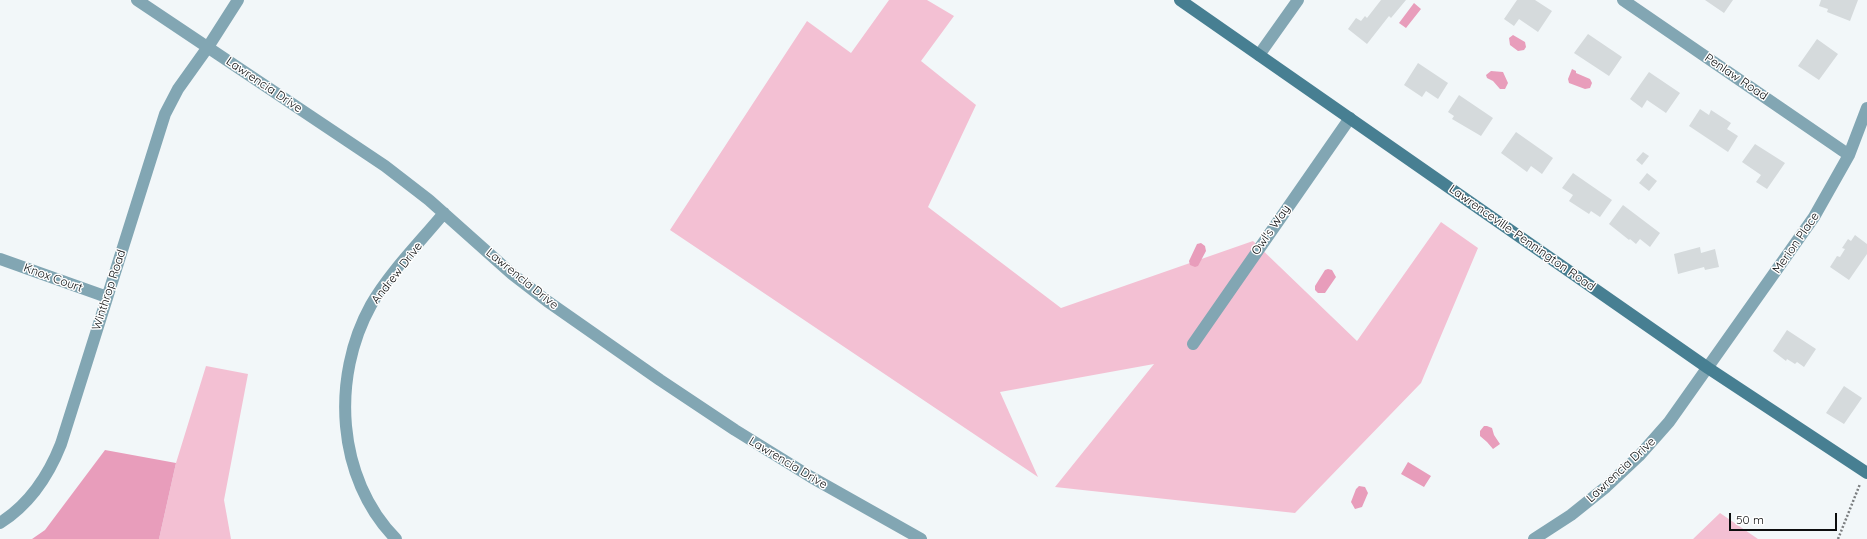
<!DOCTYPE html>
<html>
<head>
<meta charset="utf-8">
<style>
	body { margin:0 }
	#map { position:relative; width:1867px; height:539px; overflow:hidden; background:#f2f7f9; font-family:Quicksand,sans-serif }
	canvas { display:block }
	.scale { position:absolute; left:1729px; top:513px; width:108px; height:18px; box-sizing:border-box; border:2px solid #0c0d0e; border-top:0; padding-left:5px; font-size:12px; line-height:14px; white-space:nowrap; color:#0c0d0e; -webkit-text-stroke:3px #fff; paint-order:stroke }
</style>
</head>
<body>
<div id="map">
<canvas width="1867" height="539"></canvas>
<div class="scale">50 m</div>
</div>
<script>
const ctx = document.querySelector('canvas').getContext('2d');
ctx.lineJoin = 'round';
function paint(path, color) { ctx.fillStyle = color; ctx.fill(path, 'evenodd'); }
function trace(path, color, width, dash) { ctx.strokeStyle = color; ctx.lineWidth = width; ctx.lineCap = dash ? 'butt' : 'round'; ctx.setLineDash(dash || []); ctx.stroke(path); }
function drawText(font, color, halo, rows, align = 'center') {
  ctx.font = font + ' Quicksand,sans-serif'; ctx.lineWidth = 3; ctx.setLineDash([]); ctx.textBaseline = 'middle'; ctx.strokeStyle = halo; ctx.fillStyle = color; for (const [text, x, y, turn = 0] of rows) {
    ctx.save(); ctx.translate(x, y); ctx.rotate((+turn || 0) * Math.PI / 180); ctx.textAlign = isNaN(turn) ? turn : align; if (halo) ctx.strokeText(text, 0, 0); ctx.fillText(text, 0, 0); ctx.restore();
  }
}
const green = new Path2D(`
	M889,0h38l27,16 -33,45 55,44 -48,102 133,101 192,-67 104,100 84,-119 37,26 -57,135 -126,130 -240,-26 99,-123 -154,28 38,85 -368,-247 137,-209 44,32z
	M206,366l42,8 -24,126 7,39h-72l17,-76z
	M1720,513l38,26h-65z`);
const water = new Path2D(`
	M1414,3l7,6 -15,19 -7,-5z
	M1513,35l12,7 1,5 -2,3 -6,1 -8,-6 -1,-7z
	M1572,69l4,2v2l14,6 2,4 -2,5 -5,1 -16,-6 -1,-4z
	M1491,71l12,1 5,11 -3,6h-5l-7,-8 -6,-3 -1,-3z
	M1201,243l4,3 1,5 -8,15 -3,1 -5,-2 -1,-4 8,-17z
	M1328,269l4,1 4,7 -11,16h-7l-3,-3v-4l10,-16z
	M1484,426h3l5,2 2,7 6,9 -7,5 -6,-7 -7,-6v-5z
	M105,450l71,13 -17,76h-127l13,-9z
	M1408,462l23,14 -7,11 -23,-13z
	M1359,486l6,1 3,6 -6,14 -7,2 -4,-7 5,-13z`);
const building = new Path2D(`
	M1381,0h25l-15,18 -2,-2 -22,28 -19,-15 8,-11 5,3 4,-5 2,2z
	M1517,0h18l17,11 -14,21 -19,-13 -5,7 -10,-7z
	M1705,0h28l-9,13z
	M1821,0h37l-8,21 -23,-9 1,-3 -9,-3z
	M1588,34l34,23 -13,19 -35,-23z
	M1817,39l21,15 -19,26 -21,-14z
	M1418,63l30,20 -10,16 -12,-8 -4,6 -18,-12z
	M1649,72l31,21 -14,20 -19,-13 -5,8 -12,-9z
	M1459,95l34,23 -12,18 -29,-17 2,-3 -6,-4z
	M1700,109l9,6 2,-5 20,13 -4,6 11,7 -10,16 -39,-26z
	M1516,132l37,26 -11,16 -11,-8 -4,6 -26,-19z
	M1755,144l30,19 -18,26 -11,-7 5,-7 -19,-13z
	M1643,152l6,4 -7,9 -6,-5z
	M1573,173l39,27 -12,17 -9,-6 -2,3 -20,-13 4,-6 -11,-7z
	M1647,173l10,8 -8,10 -10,-8z
	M1623,205l37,28 -10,14 -10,-8 -4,5 -6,-5 -1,1 -20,-16z
	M1855,235l12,9v10l-18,26 -19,-13 7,-11 3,1 5,-8 -3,-1 6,-9 3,2z
	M1700,247l1,6 14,-4 4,18 -14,3 -1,-3 -26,7 -4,-20z
	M1787,330l29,19 -12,18 -7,-5 -2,2 -8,-5 -1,2 -13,-10z
	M1844,386l18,12 -18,26 -18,-11z`);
const path = new Path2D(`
	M1838,539l22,-55`);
const street = new Path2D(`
	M137,0l248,166 44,34 83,74 35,27 113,79 75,50 76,47 110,62
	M1623,0l226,155
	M1259,55l39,-55
	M0,259l107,38
	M1193,344l157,-226
	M0,523c30,-19 48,-46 61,-79l104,-330 13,-25 30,-42 30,-47
	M396,539c-60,-61 -65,-162 -25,-234 18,-32 50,-64 73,-92
	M1534,539l37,-24 35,-28 33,-31 30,-34 145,-205 35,-62 18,-47`);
const secondary = new Path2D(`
	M1180,0l528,368 159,105`);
const streetNames = [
	["Penlaw Road",1736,77,34],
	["Lawrencia Drive",264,85,34],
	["Owl's Way",1271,230,-55],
	["Lawrenceville-Pennington Road",1522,238,35],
	["Merion Place",1796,243,-55],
	["Andrew Drive",397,273,-52],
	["Knox Court",53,278,20],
	["Lawrencia Drive",522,279,39],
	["Winthrop Road",109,290,-72],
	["Lawrencia Drive",788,463,31],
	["Lawrencia Drive",1621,470,-43]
];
paint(green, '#f3c0d3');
paint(water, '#e89dbb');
paint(building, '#d5dadc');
trace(path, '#7a7d7f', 2.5, [2, 2]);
trace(street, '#82a6b3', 12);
trace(secondary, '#477f92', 12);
drawText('12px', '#0c0d0e', '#fff', streetNames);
</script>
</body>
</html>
